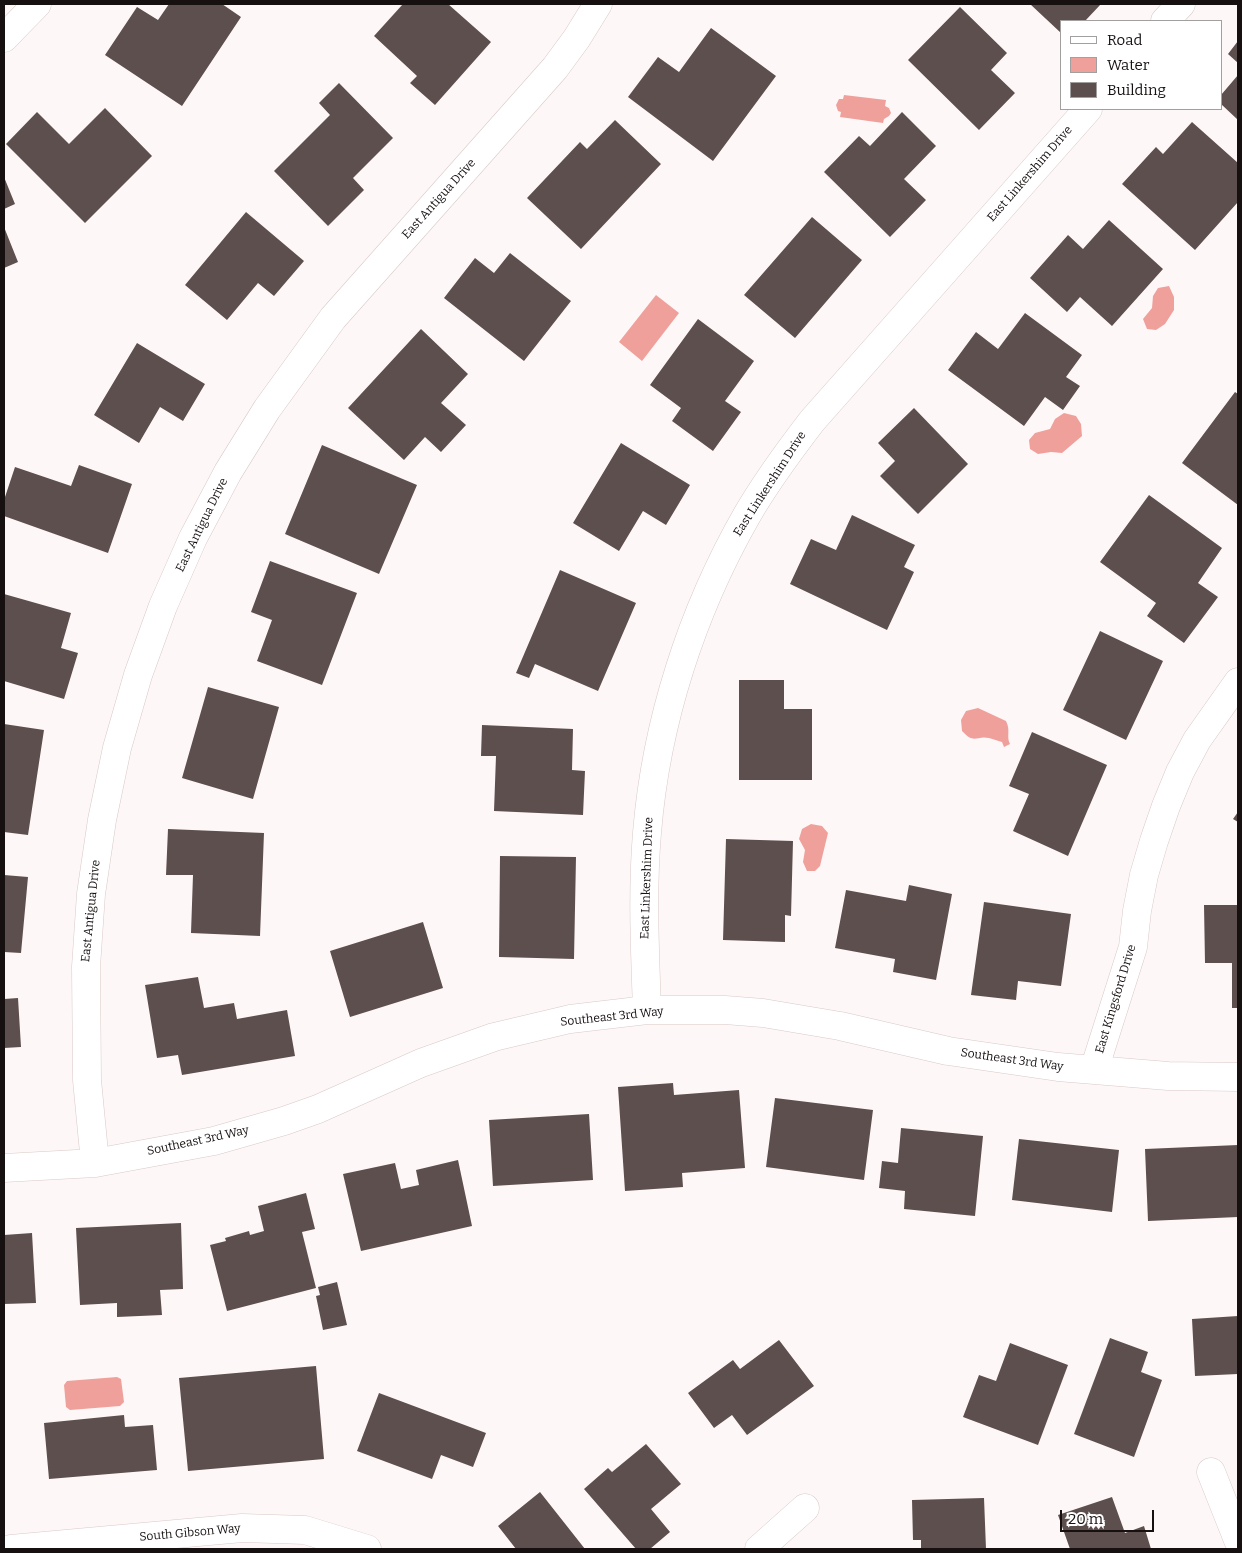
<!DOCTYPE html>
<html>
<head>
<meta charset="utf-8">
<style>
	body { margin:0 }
	#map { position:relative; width:1242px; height:1553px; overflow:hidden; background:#fef7f7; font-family:Bitter,serif }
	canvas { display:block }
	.frame { position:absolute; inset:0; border:5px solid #161010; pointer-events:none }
	.legend { position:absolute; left:1060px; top:20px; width:162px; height:90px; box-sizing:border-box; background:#fff; border:1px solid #a29f9f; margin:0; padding:6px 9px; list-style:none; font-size:15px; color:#161010 }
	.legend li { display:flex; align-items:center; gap:10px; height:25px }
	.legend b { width:25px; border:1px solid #a29f9f }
	.scale { position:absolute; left:1060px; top:1510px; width:94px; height:22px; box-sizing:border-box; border:2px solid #161010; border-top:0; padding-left:6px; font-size:15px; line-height:18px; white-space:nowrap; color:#161010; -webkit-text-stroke:4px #fff; paint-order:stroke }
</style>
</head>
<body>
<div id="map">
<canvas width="1242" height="1553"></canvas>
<div class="frame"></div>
<ul class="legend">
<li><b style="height:6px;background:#fff"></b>Road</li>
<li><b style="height:14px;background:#efa09b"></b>Water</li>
<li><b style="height:14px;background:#5d4f4e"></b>Building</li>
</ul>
<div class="scale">20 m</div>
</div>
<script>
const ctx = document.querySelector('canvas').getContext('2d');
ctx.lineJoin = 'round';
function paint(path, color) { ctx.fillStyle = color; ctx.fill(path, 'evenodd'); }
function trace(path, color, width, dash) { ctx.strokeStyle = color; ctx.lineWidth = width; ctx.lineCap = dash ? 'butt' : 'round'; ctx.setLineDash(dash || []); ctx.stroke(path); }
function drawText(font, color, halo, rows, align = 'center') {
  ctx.font = font + ' Bitter,serif'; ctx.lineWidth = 5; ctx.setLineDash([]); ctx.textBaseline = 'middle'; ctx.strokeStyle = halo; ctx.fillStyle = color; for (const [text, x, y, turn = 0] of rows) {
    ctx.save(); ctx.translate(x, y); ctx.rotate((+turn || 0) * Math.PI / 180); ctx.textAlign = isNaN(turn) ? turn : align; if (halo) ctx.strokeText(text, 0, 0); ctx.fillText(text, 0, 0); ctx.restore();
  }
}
const water = new Path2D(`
	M844,95l42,5 -1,6 4,2 2,5 -2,3 -5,3 -1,4 -43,-6 1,-5 -3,-1 -2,-6 3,-6h4z
	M1169,286l5,11v13l-9,14 -9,6 -9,-1 -4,-10 9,-11 1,-12 5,-8z
	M656,295l23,18 -37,48 -23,-19z
	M1064,413l12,3 5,8 1,12 -20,17 -11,-1 -13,2 -8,-5 -1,-9 6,-7 15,-4 5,-10z
	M978,708l28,13c5,10 0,15 4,23l-6,3 -2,-5c-5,-1 -8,-3 -13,-4 -13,-3 -14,7 -27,-7l-1,-11 5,-9z
	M811,824l11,2 6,7 -8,33 -5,5h-8l-4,-9 2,-12 -6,-11 3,-10z
	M117,1377l4,2 3,23 -4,4 -50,4 -4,-3 -2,-22 3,-4z`);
const building = new Path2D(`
	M169,4h53l19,13 -59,89 -77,-51 32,-48 21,13z
	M403,4h45l43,38 -56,63 -25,-22 7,-7 -43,-40z
	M1030,4h71l-16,17h-24v12z
	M960,7l47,46 -16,17 24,23 -36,37 -71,-70z
	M711,28l65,48 -63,85 -85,-64 30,-40 21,15z
	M1238,41v22l-10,-9z
	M1238,75v45l-17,-16v-9z
	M339,83l54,55 -40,40 11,12 -36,36 -54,-55 56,-56 -11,-12z
	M105,108l47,48 -67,67 -79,-79 31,-32 32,32z
	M902,112l34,34 -32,33 22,21 -36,37 -66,-65 35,-36 11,10z
	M615,120l46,44 -80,85 -54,-51 53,-56 7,7z
	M1192,122l46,41v39l-43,48 -73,-66 34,-37 7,7z
	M4,177l11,27 -11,5z
	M246,212l58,49 -30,35 -16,-13 -31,37 -42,-35z
	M812,217l50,43 -67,78 -51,-43z
	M1109,220l54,49 -51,57 -32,-29 -13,15 -37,-34 38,-43 15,14z
	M4,227l14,35 -14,6z
	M510,253l61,48 -47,60 -80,-63 31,-40 19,15z
	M1025,313l57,42 -16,22 14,9 -17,24 -18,-13 -21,29 -76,-56 28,-38 22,17z
	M698,319l56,42 -29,40 16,11 -28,39 -41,-30 9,-13 -31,-23z
	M421,329l47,45 -27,29 25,22 -25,27 -16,-15 -21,23 -56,-52z
	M137,343l68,41 -22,37 -23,-14 -21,36 -45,-28z
	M1235,392l3,2v111l-56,-42z
	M914,408l54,56 -50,50 -38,-38 15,-15 -17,-18z
	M621,443l69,42 -24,40 -23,-14 -24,40 -46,-28z
	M322,445l95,40 -38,89 -94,-40z
	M79,465l53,19 -24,69 -104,-37v-16l11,-33 56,19z
	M1149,495l73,53 -24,35 20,14 -34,46 -37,-27 9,-13 -56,-41z
	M852,515l63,30 -11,22 10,5 -27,58 -97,-46 21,-45 25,11z
	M270,561l87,32 -35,92 -65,-24 15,-41 -21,-8z
	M560,570l76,33 -38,88 -63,-27 -6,14 -13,-5z
	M4,594l67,19 -10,35 17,5 -14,46 -60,-18z
	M1100,631l63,30 -37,79 -63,-30z
	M739,680h45v29h28v71h-73z
	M208,687l71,20 -26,92 -71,-21z
	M4,724l40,6 -16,105 -24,-3z
	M482,725l91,4 -1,41 13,1 -2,44 -89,-4 2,-55h-15z
	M1032,732l75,33 -39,91 -55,-25 16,-37 -20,-8z
	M1238,812v10l-5,-3z
	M168,829l96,4 -4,103 -69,-3 2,-58h-27z
	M726,839l67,2 -2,75 -6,-1v27l-62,-2z
	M500,856l76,1 -2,102 -75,-2z
	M4,875l24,2 -7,76 -17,-1z
	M909,885l43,9 -16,86 -43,-8 2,-13 -60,-11 11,-58 60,11z
	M984,902l87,12 -10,72 -43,-5 -2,19 -45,-5z
	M1204,905h34v103h-6v-45h-27z
	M423,922l20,66 -93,29 -20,-66z
	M198,977l6,31 30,-5 3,16 50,-9 8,46 -113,19 -4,-20 -21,3 -12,-73z
	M18,998l3,49 -17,1v-49z
	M673,1083l1,12 65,-5 6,78 -63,5 1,14 -58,4 -7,-104z
	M775,1098l98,12 -9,70 -98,-13z
	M589,1114l4,66 -100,6 -4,-66z
	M901,1128l82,8 -8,80 -71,-7 1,-18 -26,-3 3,-27 16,2z
	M1019,1139l100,11 -7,62 -100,-12z
	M1238,1145v72l-90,4 -3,-72z
	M458,1160l14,66 -111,25 -18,-77 52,-11 6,26 18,-4 -3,-15z
	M306,1193l9,36 -13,3 14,56 -89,23 -17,-66 16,-4 -1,-3 24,-7 1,4 14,-4 -6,-25z
	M181,1223l2,66 -23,1 2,25 -45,2v-14l-37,2 -4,-77z
	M32,1233l4,70 -32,1v-69z
	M337,1282l10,43 -24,5 -7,-34 4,-1 -2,-8z
	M1238,1316v58l-43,2 -3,-57z
	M1110,1338l38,14 -7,20 21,8 -28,77 -60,-23z
	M779,1340l35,46 -67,49 -15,-20 -18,13 -26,-35 45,-33 7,9z
	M1010,1343l58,22 -30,80 -75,-28 16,-42 17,6z
	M316,1366l8,93 -136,12 -9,-93z
	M379,1393l107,40 -13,34 -32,-12 -9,24 -75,-28z
	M124,1415l1,12 28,-2 4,45 -108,9 -5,-56z
	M646,1444l35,40 -30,25 19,23 -20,17h-14l-52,-60 24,-21 4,4z
	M540,1492l45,57h-69l-18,-23z
	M1112,1497l13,36 19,-7 7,23h-81l-12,-34z
	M984,1498l2,51h-65v-9h-8l-1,-40z`);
const street = new Path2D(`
	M1165,21l16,-17
	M4,38l33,-34
	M647,1010c-2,-59 -5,-118 0,-177 9,-111 45,-222 100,-318 19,-33 42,-64 65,-94l276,-312
	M1094,1070l39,-123 4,-36 7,-36 10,-34 12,-35 14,-34 17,-32 41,-58
	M95,1163l-8,-83 -1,-113 5,-73 11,-74 15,-72 21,-73 25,-69 30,-68 35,-66 39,-63 66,-91 222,-250 22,-30 21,-34
	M4,1168l91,-5 119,-22 70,-20 34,-12 103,-46 73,-26 76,-18 77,-9h78l38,3 77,13 108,25 110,16 110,9 70,1
	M1211,1472l27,68
	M11,1549l231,-21 63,2 62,19
	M759,1549l46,-41`);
const streetNames = [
	["East Linkershim Drive",1030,174,-49],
	["East Antigua Drive",439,199,-48],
	["East Linkershim Drive",770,484,-57],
	["East Antigua Drive",202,525,-64],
	["East Linkershim Drive",647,878,-88],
	["East Antigua Drive",91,911,-84],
	["East Kingsford Drive",1116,999,-73],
	["Southeast 3rd Way",612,1017,-6],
	["Southeast 3rd Way",1012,1060,8],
	["Southeast 3rd Way",198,1141,-12],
	["South Gibson Way",190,1533,-5]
];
paint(water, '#efa09b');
paint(building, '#5d4f4e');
trace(street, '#d9c9c8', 29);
trace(street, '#fff', 28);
drawText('12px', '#161010', '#fff', streetNames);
</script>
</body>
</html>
